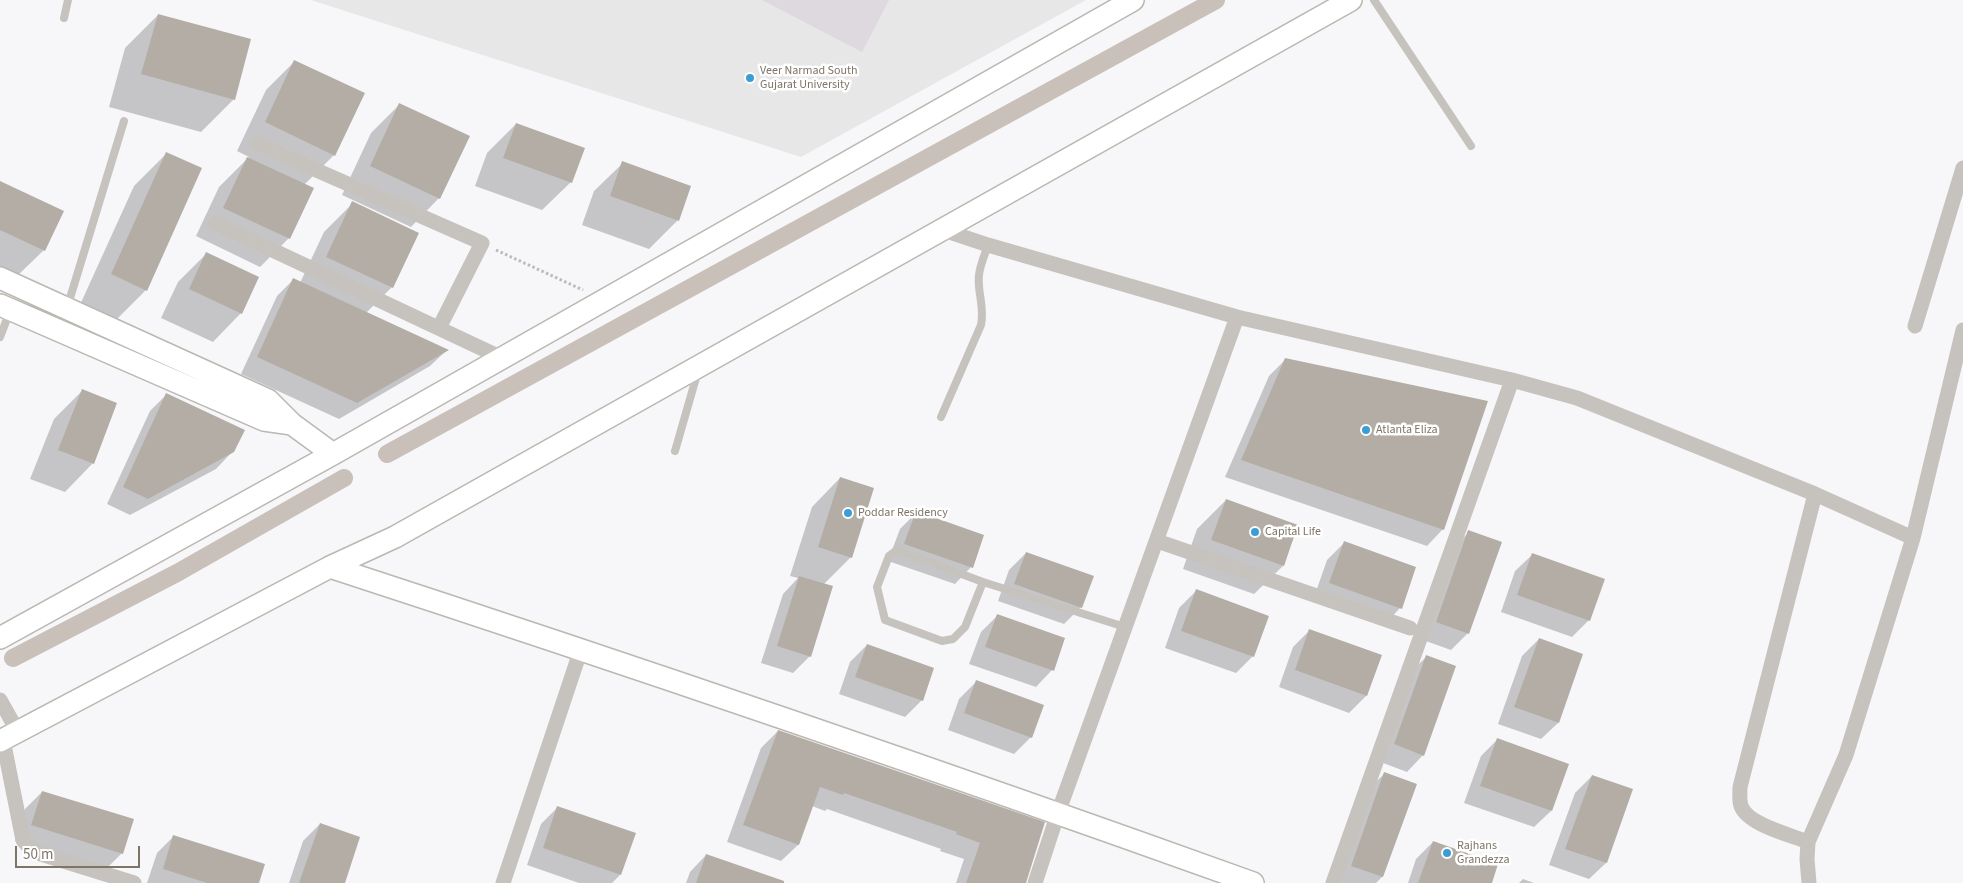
<!DOCTYPE html>
<html>
<head>
<meta charset="utf-8">
<style>
	body { margin:0 }
	#map { position:relative; width:1963px; height:883px; overflow:hidden; background:#f7f7f9; font-family:"Source Sans 3",sans-serif }
	canvas { display:block }
	.scale { position:absolute; left:15px; top:846px; width:125px; height:22px; box-sizing:border-box; border:2px solid #7f7566; border-top:0; padding-left:6px; font-size:15px; line-height:18px; white-space:nowrap; color:#7f7566; -webkit-text-stroke:4px #fff; paint-order:stroke }
</style>
</head>
<body>
<div id="map">
<canvas width="1963" height="883"></canvas>
<div class="scale">50 m</div>
</div>
<script>
const ctx = document.querySelector('canvas').getContext('2d');
ctx.lineJoin = 'round';
function paint(path, color) { ctx.fillStyle = color; ctx.fill(path, 'evenodd'); }
function trace(path, color, width, dash) { ctx.strokeStyle = color; ctx.lineWidth = width; ctx.lineCap = dash ? 'butt' : 'round'; ctx.setLineDash(dash || []); ctx.stroke(path); }
function drawText(font, color, halo, rows, align = 'center') {
  ctx.font = font + ' "Source Sans 3",sans-serif'; ctx.lineWidth = 5; ctx.setLineDash([]); ctx.textBaseline = 'middle'; ctx.strokeStyle = halo; ctx.fillStyle = color; for (const [text, x, y, turn = 0] of rows) {
    ctx.save(); ctx.translate(x, y); ctx.rotate((+turn || 0) * Math.PI / 180); ctx.textAlign = isNaN(turn) ? turn : align; if (halo) ctx.strokeText(text, 0, 0); ctx.fillText(text, 0, 0); ctx.restore();
  }
}
const built = new Path2D(`
	M311,0h775l-285,157z`);
const green = new Path2D(`
	M762,0h127l-27,52z`);
const shadow = new Path2D(`
	M158,15l76,84 -33,33 -92,-25 16,-59z
	M295,61l39,94 -30,30 -15,53 -29,29 -64,-31 23,-49 30,-30 -12,-6 29,-61z
	M399,105l40,93 -28,29 -69,-32 29,-62z
	M516,124l55,58 -29,28 -67,-24 12,-33z
	M167,153l-21,137 -33,33 -34,-16 55,-121z
	M623,163l66,24 -12,34 -28,28 -67,-24 12,-34z
	M0,182l44,68 -29,28 -15,-7z
	M353,203l39,84 -26,26 81,37 -17,16 -91,53 -98,-45 36,-78 17,-17 6,4 24,-51z
	M207,253l34,60 -28,29 -52,-24 17,-36z
	M1286,359l157,170 -16,17 -202,-69 44,-101z
	M82,391l11,72 -28,29 -35,-13 24,-60z
	M167,394l66,57 -17,18 -86,46 -23,-11 43,-93z
	M840,478l11,79 -28,28 -13,71 -17,17 -32,-10 22,-69 15,-16 -8,-2 22,-69z
	M1226,500l71,25 -14,41 -29,28 -71,-25 14,-40z
	M916,513l55,54 -16,17 -67,-23 12,-32z
	M1469,532l-1,101 -17,17 -31,-11 32,-90z
	M1344,543l56,65 -16,17 -71,-25 14,-40z
	M1026,553l55,54 -17,17 -66,-23 11,-31z
	M1532,555l57,65 -17,17 -71,-25 14,-41z
	M1196,591l57,65 -17,17 -71,-25 14,-40z
	M998,615l66,24 -12,31 -16,17 -67,-23 12,-32z
	M1310,630l71,26 -15,40 -17,17 -70,-26 14,-40z
	M1539,639l19,84 -17,16 -43,-15 24,-68z
	M867,645l55,55 -17,17 -66,-23 11,-32z
	M1427,656l-4,99 -16,17 -29,-11 32,-88z
	M976,682l55,55 -17,17 -66,-24 11,-31z
	M778,731l265,92 -18,60h-69l8,-24 -24,-8 1,-2 -114,-40 -2,2 -13,-5 -14,39 -17,16 -54,-19 34,-94z
	M1498,739l53,72 -17,16 -70,-24 17,-47z
	M1385,773l30,11 -33,93 -6,6h-41l33,-93z
	M1592,776l14,87 -17,16 -40,-14 26,-72z
	M42,792l80,61 -17,17 -90,-29 10,-32z
	M558,807l62,68 -8,8h-33l-52,-18 14,-41z
	M320,824l23,59h-54l14,-42z
	M174,836l84,47h-111l10,-30z
	M1433,842l57,41h-82l8,-24z
	M706,855l77,28h-97l4,-11z
	M1523,879l11,4h-15z`);
const canal = new Path2D(`
	M387,454l829,-454
	M13,658l164,-85 167,-95`);
const building = new Path2D(`
	M158,14l93,25 -16,61 -94,-26z
	M294,60l71,33 -30,63 -70,-34z
	M399,103l71,33 -30,63 -70,-33z
	M516,123l69,25 -13,35 -69,-25z
	M166,152l36,16 -55,123 -36,-17z
	M247,157l67,31 -24,51 -67,-31z
	M622,161l69,25 -12,35 -69,-25z
	M0,181l64,30 -19,40 -45,-21z
	M352,201l67,32 -26,55 -67,-31z
	M206,252l53,25 -17,37 -53,-25z
	M293,278l156,72 -92,53 -100,-46z
	M1285,358l203,43 -44,129 -203,-70z
	M82,389l35,14 -23,61 -36,-14z
	M166,393l79,37 -11,22 -86,47 -25,-12z
	M840,477l34,11 -22,70 -34,-11z
	M1226,499l72,26 -14,41 -73,-26z
	M916,511l68,24 -11,33 -69,-24z
	M1468,530l34,12 -33,92 -33,-12z
	M1344,541l72,26 -14,42 -73,-26z
	M1026,552l68,24 -12,32 -68,-24z
	M1532,553l73,26 -15,42 -73,-26z
	M799,576l34,10 -22,71 -34,-11z
	M1196,589l73,27 -15,41 -73,-26z
	M997,614l68,24 -11,33 -69,-24z
	M1309,629l73,26 -15,41 -72,-26z
	M1539,638l44,16 -24,69 -45,-16z
	M867,644l67,24 -11,33 -68,-24z
	M1426,655l30,11 -32,90 -30,-12z
	M976,680l68,25 -12,33 -68,-25z
	M778,730l267,92 -19,61h-60l14,-40 -24,-9 1,-2 -113,-39 -1,2 -23,-8 -21,58 -56,-20z
	M1497,738l72,26 -17,47 -72,-25z
	M1384,772l33,12 -34,93 -32,-11z
	M1592,775l41,14 -26,74 -42,-14z
	M42,791l92,28 -11,35 -92,-29z
	M557,806l79,27 -15,42 -78,-27z
	M320,823l40,14 -15,46h-46z
	M173,835l92,29 -6,19h-52l-44,-14z
	M1433,841l65,23 -6,19h-74z
	M706,854l78,27v2h-88z`);
const path = new Path2D(`
	M496,250l87,40`);
const lane = new Path2D(`
	M1374,0l97,146
	M64,18l4,-18
	M67,308l57,-187
	M0,337l10,-26
	M941,417l40,-92c4,-19 -4,-32 -2,-50 1,-10 6,-21 9,-30
	M675,451l23,-80
	M983,582l-18,45 -12,12 -11,2 -57,-21 -8,-33 12,-31 8,-6 86,32 142,45`);
const street = new Path2D(`
	M257,144l225,99 -43,85
	M215,223l287,135
	M943,230l45,15 249,72 275,63 65,18 238,96 98,44
	M1915,326l48,-158
	M1157,541l253,87
	M0,700l18,32
	M3,740l20,100 6,7 12,7 93,29
	M1808,842c-17,-7 -60,-17 -67,-36 -2,-6 -1,-12 -1,-19l75,-293
	M503,883l78,-234
	M1035,883l23,-70 179,-496
	M1333,883l179,-503
	M1809,883l-2,-24 1,-17 38,-87 67,-217 50,-208`);
const secondary = new Path2D(`
	M0,278l268,122 24,24 41,30
	M0,305l264,115 28,4
	M330,567c310,101 617,206 923,316
	M0,638l333,-184 800,-454
	M0,741l330,-174 65,-30 956,-537`);
const markers = [
	[750,78,5,"#3c9dd4"],
	[1366,430,5,"#3c9dd4"],
	[848,513,5,"#3c9dd4"],
	[1255,532,5,"#3c9dd4"],
	[1447,853,5,"#3c9dd4"]
];
const poiNames = [
	["Veer Narmad South",760,71],
	["Gujarat University",760,85],
	["Atlanta Eliza",1376,430],
	["Poddar Residency",858,513],
	["Capital Life",1265,532],
	["Rajhans",1457,846],
	["Grandezza",1457,860]
];
paint(built, '#e7e7e7');
paint(green, '#ded8df');
paint(shadow, '#0003');
trace(canal, '#c9c0ba', 18);
paint(building, '#b3ada6');
trace(secondary, '#bbb7b1', 24);
trace(path, '#bdbbb7', 3, [2.5, 2.5]);
trace(lane, '#c6c3be', 8);
trace(street, '#c6c3be', 15);
trace(secondary, '#fff', 21);
for (const [x, y, r, color] of markers) { const dot = new Path2D(); dot.arc(x, y, r, 0, 2 * Math.PI); ctx.fillStyle = color; ctx.fill(dot); trace(dot, '#fff', 2); }
drawText('12px', '#7f7566', '#fff', poiNames, 'left');
</script>
</body>
</html>
